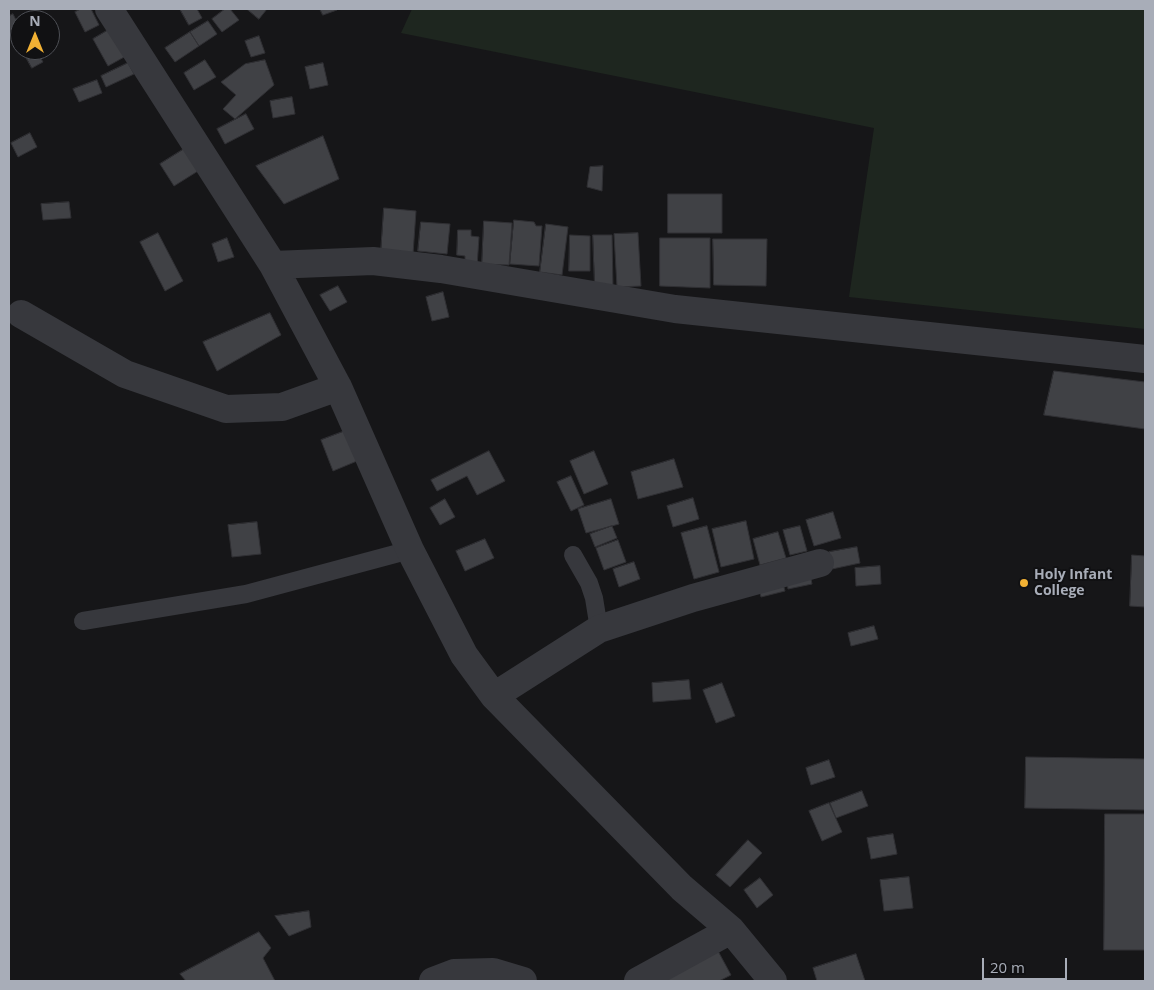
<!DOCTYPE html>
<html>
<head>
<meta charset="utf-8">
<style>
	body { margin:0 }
	#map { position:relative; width:1154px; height:990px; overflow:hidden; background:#161618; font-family:"Open Sans",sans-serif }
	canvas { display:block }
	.frame { position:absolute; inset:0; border:10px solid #a8adb8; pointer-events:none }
	.north { position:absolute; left:10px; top:10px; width:50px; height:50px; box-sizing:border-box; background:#111113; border:1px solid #4d4f55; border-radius:50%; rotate:0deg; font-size:14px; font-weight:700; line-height:20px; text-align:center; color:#a8adb8 }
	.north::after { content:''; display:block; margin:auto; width:18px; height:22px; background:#f2b134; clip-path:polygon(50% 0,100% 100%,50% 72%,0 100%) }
	.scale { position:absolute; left:982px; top:958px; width:85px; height:22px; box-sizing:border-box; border:2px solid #a8adb8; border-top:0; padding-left:6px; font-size:15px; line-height:18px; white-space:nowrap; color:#a8adb8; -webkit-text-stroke:4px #111113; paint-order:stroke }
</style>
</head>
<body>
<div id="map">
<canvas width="1154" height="990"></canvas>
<div class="frame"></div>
<div class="north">N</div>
<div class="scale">20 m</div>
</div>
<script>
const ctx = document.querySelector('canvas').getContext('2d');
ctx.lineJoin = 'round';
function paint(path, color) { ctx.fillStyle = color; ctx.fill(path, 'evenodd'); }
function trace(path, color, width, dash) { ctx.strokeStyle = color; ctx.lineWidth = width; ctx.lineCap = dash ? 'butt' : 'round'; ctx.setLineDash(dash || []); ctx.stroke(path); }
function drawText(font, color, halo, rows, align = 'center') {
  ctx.font = font + ' "Open Sans",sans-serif'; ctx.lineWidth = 4; ctx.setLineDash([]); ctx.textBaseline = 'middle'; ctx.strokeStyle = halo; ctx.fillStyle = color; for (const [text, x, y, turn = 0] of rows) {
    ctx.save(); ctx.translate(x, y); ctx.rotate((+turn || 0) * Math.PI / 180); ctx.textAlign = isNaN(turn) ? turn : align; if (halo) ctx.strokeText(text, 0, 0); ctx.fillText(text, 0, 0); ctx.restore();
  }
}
const green = new Path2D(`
	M412,9h733v320l-296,-32 25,-169 -473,-95z`);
const building = new Path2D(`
	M81,9h10l8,16 -14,7 -10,-20z
	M180,9h17l5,9 -13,7z
	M225,9h5l9,11 -17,12 -10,-13z
	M247,9h20l-8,10z
	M320,9h17v1l-14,5z
	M13,14l6,12 -10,5v-15z
	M208,21l9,13 -18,12 -9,-14z
	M110,29l16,27 -18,10 -15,-27z
	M190,32l9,14 -24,16 -10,-14z
	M259,36l6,17 -14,4 -6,-16z
	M22,50h14l7,12 -11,6z
	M205,60l11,17 -22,13 -10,-17z
	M265,60l9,25 -39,34 -12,-10 13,-14 -15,-13 24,-18z
	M128,63l6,11 -28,13 -5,-11z
	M323,63l5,22 -18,4 -5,-22z
	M97,80l5,13 -23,9 -6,-13z
	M292,97l3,17 -22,4 -3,-17z
	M246,114l8,15 -29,15 -8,-15z
	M30,133l7,14 -19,10 -7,-14z
	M323,136l16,43 -55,25 -28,-38z
	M184,149l14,22 -24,15 -14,-22z
	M603,166l-1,25 -15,-4 3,-20z
	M668,194h54v39h-54z
	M69,202l2,16 -28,2 -2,-16z
	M384,208l32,3 -3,43 -32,-2z
	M514,220l20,2 2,4h6l-3,40 -29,-2z
	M484,221l28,2 -3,42 -27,-1z
	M421,222l29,2 -3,30 -29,-3z
	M546,224l22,3 -6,48 -22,-3z
	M458,230h13v6l8,1 -2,30 -12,-1v-10l-8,-1z
	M158,233l25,48 -18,10 -25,-49z
	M638,233l3,53 -24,1 -3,-53z
	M570,235l20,1v35h-21z
	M593,235h19l1,53h-18z
	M227,238l7,19 -16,5 -6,-18z
	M660,238h50v50l-50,-2z
	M713,239h54l-1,47 -52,-1z
	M338,286l9,16 -17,9 -10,-16z
	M443,292l6,25 -17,4 -6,-24z
	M270,313l11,22 -64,36 -14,-29z
	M1054,371l91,11v47l-101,-14z
	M345,431l12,30 -24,10 -12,-31z
	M489,451l16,30 -28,14 -10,-19 -30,15 -6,-11z
	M594,451l14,33 -24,10 -14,-33z
	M674,459l9,28 -45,12 -7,-27z
	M571,476l13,29 -13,6 -14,-29z
	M693,498l6,21 -26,8 -6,-21z
	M445,499l10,18 -15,8 -10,-17z
	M611,499l8,25 -33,9 -8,-24z
	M833,512l8,26 -27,8 -8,-26z
	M746,521l8,38 -33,8 -9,-38z
	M257,522l4,32 -29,3 -4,-32z
	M612,526l5,12 -22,9 -5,-13z
	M707,526l12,46 -25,7 -13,-46z
	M800,526l7,25 -17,4 -7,-25z
	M778,532l8,26 -26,7 -7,-26z
	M485,539l9,19 -29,13 -9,-20z
	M618,540l8,22 -22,8 -8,-22z
	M857,547l3,16 -28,6 -3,-17z
	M1132,555l13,1v51l-15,-1z
	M634,562l6,17 -21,8 -6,-18z
	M880,566l1,18 -25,2 -1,-18z
	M809,569l3,15 -24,5 -2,-15z
	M781,576l4,15 -24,6 -3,-15z
	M874,626l4,13 -27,7 -3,-13z
	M689,680l2,19 -38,3 -1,-19z
	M722,683l13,33 -19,7 -13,-33z
	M1026,757l119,2v51l-120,-2z
	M829,760l6,17 -24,8 -5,-17z
	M862,791l6,15 -32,12 -6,-15z
	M829,803l13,29 -20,9 -13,-30z
	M1105,814h40v136h-41z
	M893,834l4,20 -26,5 -4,-21z
	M748,840l14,13 -32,34 -14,-12z
	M909,877l4,31 -29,3 -4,-31z
	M760,878l13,17 -16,13 -13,-18z
	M309,911l2,16 -22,9 -14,-20z
	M259,932l12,16 -8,10 12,23h-89l-6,-7z
	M718,951l13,24 -12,6h-59z
	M856,954l9,27h-48l-4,-13z`);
const lane = new Path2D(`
	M573,555l16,28 5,15 5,31
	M83,621l163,-27 164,-44`);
const street = new Path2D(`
	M109,9l164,256 65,122 72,163 54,105 30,41 188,192 49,42 42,51
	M273,265l100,-4 68,8 234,40 470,50
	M21,314l104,60 101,35 56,-2 56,-20
	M494,696l105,-67 94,-31 127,-35
	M433,981l21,-8 39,-1 30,9
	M638,981l93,-51`);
const markers = [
	[1024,583,5,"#f2b134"]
];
const poiNames = [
	["Holy Infant",1034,575],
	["College",1034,591]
];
paint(green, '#1e261f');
paint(building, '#404145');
trace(building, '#303034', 1);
trace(lane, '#37383d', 18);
trace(street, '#37383d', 28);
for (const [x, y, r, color] of markers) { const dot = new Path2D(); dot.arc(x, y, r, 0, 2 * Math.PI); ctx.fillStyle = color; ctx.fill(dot); trace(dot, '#111113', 2); }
drawText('bold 14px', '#a8adb8', '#111113', poiNames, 'left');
</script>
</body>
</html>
